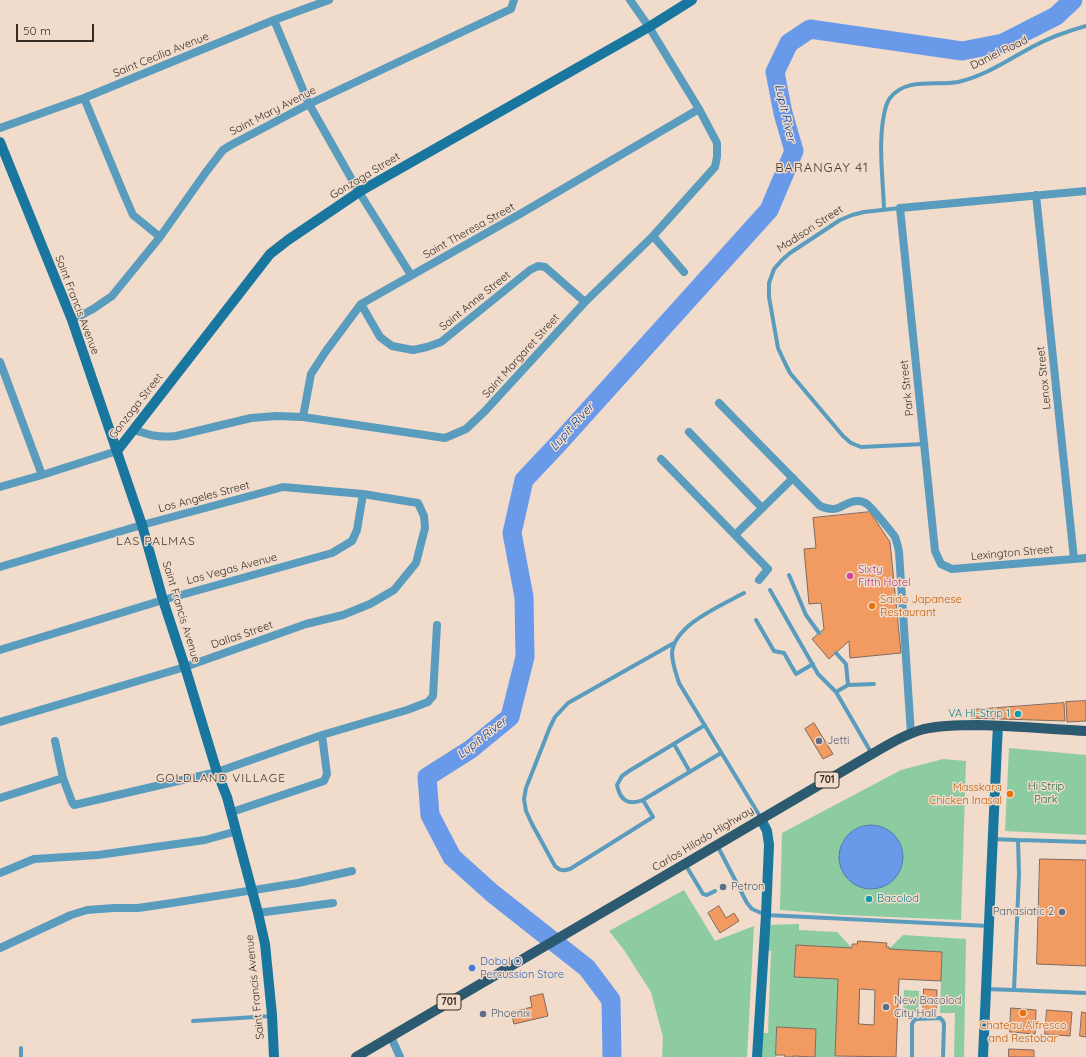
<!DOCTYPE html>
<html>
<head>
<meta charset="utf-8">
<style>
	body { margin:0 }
	#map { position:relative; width:1086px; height:1057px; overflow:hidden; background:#f1dbcb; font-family:Quicksand,sans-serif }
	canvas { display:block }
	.scale { position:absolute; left:16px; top:24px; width:78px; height:18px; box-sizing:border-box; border:2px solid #372e28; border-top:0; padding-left:5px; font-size:12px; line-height:14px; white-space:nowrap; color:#372e28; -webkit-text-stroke:3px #f1dbcb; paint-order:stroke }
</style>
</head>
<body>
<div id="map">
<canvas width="1086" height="1057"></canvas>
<div class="scale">50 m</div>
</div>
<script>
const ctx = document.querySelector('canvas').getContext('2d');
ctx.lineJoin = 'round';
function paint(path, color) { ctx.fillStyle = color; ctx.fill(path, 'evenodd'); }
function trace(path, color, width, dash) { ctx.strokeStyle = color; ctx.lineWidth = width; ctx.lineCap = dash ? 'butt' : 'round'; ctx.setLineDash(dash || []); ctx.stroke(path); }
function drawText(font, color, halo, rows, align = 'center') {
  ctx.font = font + ' Quicksand,sans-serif'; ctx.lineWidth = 3; ctx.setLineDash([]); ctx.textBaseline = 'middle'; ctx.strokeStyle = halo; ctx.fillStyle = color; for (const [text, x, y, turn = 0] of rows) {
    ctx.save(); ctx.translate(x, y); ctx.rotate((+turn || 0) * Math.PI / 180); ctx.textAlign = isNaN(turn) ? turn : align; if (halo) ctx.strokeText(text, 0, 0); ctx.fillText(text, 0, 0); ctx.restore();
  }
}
const green = new Path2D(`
	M1009,748l77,7v80l-81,-4z
	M943,759l23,2 -5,159 -117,-5 -64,-5 2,-77 119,-63z
	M684,890l31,51 39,-15 -7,131h-85l1,-20 -12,-45 -27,-42 -15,-19z
	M799,924v6l38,2 15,16 -56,-2 -1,31 43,2 -3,78h-20l1,-28 -39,-2 -1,30h-15l2,-24h5l3,-82 -5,-1 2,-25z
	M903,935l63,4 -2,118h-10l1,-44h-15l2,-61 -53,-3z
	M904,990l15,1 -1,21 -15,-1z`);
const water = new Path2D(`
	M839 857a32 32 0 1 1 64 0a32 32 0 1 1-64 0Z`);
const river = new Path2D(`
	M612,1057l-1,-57 -24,-32 -95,-75 -40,-36 -22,-42 -3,-38 44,-28 39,-32 15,-60 -1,-60 -12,-64 12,-53 34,-36 211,-234 25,-59 -11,-38 -8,-41 14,-29 21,-14 152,22 41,-8 53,-27 17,-16`);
const building = new Path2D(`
	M870,512l20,30 11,111 -51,5 -1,-17 -20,18 -17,-20 12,-10 -3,-26 -12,1 -5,-55 12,-1 -3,-30z
	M1086,701v20l-19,1 -1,-20z
	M1064,703l1,18 -94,-3v-8z
	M814,723l19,31 -10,5 -18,-30z
	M1040,859l46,1v106l-49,-2z
	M719,906l7,12 8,-5 5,8 -19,12 -12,-20z
	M858,941l29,2 -1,4h3v2l53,3 -1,29 -42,-2 -3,78 -61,-1 3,-77 -44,-2 2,-32 56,3v-4h5zM860,989l15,1 -1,35 -15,-1z
	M924,989l13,1 -1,23 -13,-1z
	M543,994l5,22 -34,8 -3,-12 21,-5 -2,-10z
	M1011,1008l25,2 -1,24 -25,-2z
	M1047,1010l25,2 -2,24 -25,-2z
	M1082,1012l4,1v24l-6,-1z
	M777,1027l39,2 -1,28 -22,-1v1h-8v-2h-9z
	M1009,1049l25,1v7h-25z`);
const lane = new Path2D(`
	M900,208l-36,4 -12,3 -12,5 -50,33 -8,7 -8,9 -5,14v14l9,51 6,13 6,12 53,63 8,7 10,4 63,-3
	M884,209c-1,-32 -7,-71 2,-103 1,-2 2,-6 4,-8 16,-21 46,-12 68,-16 27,-6 50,-22 74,-35 17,-9 36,-16 54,-21
	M789,575l17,40 13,18
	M770,590l48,84 18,18 36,62
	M744,593c-22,12 -70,32 -72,60 0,10 4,20 7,30l82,135
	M756,620l18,31 10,2 12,21 17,-10
	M836,653l10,11 2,21
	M836,692l12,-7 26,-1
	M705,725l-76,46 -7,5 -5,9c3,15 11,21 26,15l78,-47
	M674,744l16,28
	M643,800l10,17 -83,52c-7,2 -10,2 -15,-3l-23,-42 -6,-13 -2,-12 2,-11 24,-61 5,-10 13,-14 106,-60
	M1018,840l68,2
	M717,845l30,58 5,6 14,6 223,11
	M685,864l18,30 4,1 8,-4
	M986,989l28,1 5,-116 -1,-34 -26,-1
	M1014,990l72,3
	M193,1021l78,-5
	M21,1057v-9
	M912,1057v-33l2,-4 3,-1 23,-1 3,3 1,3 -1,33`);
const street = new Path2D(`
	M274,20l35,84 50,88 52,83
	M84,98l39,94 10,23 27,22
	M0,128l84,-30 190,-78 55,-20
	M1086,191l-186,17 35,343 6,13 11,5 134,-11
	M1036,195l38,364
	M653,236l31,36
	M361,304l19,33 12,9 21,4 14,-3 14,-5 89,-72 8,-4 7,1 40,35
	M72,320l21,-11 19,-13 48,-59 46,-65 17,-22 8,-5 78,-41 202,-95 3,-9
	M0,362l42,113
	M719,403l101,103c21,9 22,-5 38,-5 3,0 6,1 9,3 5,4 24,27 28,33 2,5 3,10 4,15l12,182
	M303,417l8,-43 15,-23 35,-47 159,-90 179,-105
	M134,430c16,5 24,8 42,6l75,-18 25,-2 27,1 142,21 21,-9 19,-18 100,-109 68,-66 62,-69 2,-10v-14l-18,-34 -50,-82 -19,-27
	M689,432l73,76
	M661,459l107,110 -9,11
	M0,487l42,-12 75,-24
	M735,535l58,-57
	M0,567l142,-42 141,-38 80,7 55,9 6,13 1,12 -9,35 -22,27 -24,14 -27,11 -37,9 -121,43 -185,55
	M0,650l163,-50 169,-47 20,-12 5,-11 6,-36
	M55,741l8,37
	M0,798l63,-20 9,24 2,3 143,-33 105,-37 85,-25 21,-8 5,-6 4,-71
	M232,812l92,-31 3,-7 -5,-39
	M0,873l34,-14 64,-4 107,-15 32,-9
	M258,913l75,-10
	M0,948l71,-33 16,-5 27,-2h24l34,-5 126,-20 54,-12
	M391,1037l9,20`);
const secondary = new Path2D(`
	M0,142l72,178 70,205 21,75 22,67 32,105 10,25 31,116 7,31 7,71 2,42
	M117,451l153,-197 18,-14 71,-48 290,-165 43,-27
	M757,1057l9,-142 3,-70 -2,-14 -6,-12
	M983,1057c4,-111 9,-221 15,-331`);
const primary = new Path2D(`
	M356,1057l516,-303c17,-10 34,-20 52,-25 18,-4 37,-4 55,-4 36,1 71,4 107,6`);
const markers = [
	[850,576,4,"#d1479c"],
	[872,606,4,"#e8710a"],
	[1018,714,4,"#0f9aa8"],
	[819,741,4,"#5c6f8a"],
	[1010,794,4,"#e8710a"],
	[723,887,4,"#5c6f8a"],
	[869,899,4,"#0f9aa8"],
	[1062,912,4,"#5c6f8a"],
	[472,968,4,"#3f7fe0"],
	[886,1007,4,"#5c6f8a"],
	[1023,1013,4,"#e8710a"],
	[483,1014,4,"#5c6f8a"]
];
const shields = [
	[827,780,24],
	[449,1002,24]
];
const shieldNames = [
	["701",827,780],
	["701",449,1002]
];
const streetNames = [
	["Daniel Road",999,53,-26],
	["Saint Cecilia Avenue",161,55,-22],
	["Saint Mary Avenue",273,111,-27],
	["Gonzaga Street",365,176,-31],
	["Madison Street",810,229,-33],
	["Saint Theresa Street",469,231,-29],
	["Saint Anne Street",475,301,-39],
	["Saint Francis Avenue",77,305,69],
	["Saint Margaret Street",521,356,-48],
	["Lenox Street",1044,378,-96],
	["Park Street",907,388,-96],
	["Gonzaga Street",136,406,-52],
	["Los Angeles Street",204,497,-15],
	["Lexington Street",1012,553,-5],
	["Las Vegas Avenue",232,569,-15],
	["Saint Francis Avenue",181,612,73],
	["Dallas Street",242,635,-19],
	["Carlos Hilado Highway",703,839,-31],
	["Saint Francis Avenue",255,987,-96]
];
const hotelNames = [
	["Sixty",858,570],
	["Fifth Hotel",858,583]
];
const foodNames = [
	["Saido Japanese",880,600],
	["Restaurant",880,613],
	["Masskara",1002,788,"right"],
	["Chicken Inasal",1002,801,"right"],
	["Chateau Alfresco",1023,1026,"center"],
	["and Restobar",1023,1039,"center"]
];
const cultureNames = [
	["VA Hi-Strip 1",1010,714],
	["Bacolod",877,899,"left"]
];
const serviceNames = [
	["Jetti",827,741],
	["Petron",731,887],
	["Panasiatic 2",1054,912,"right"],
	["New Bacolod",894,1001],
	["City Hall",894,1014],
	["Phoenix",491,1014]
];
const parkNames = [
	["Hi Strip",1046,787],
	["Park",1046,800]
];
const shopNames = [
	["Dobol O",480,962],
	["Percussion Store",480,975]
];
const waterNames = [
	["Lupit River",785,113,77],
	["Lupit River",572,427,-48],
	["Lupit River",482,738,-38]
];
const neighbourhoodNames = [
	["LAS PALMAS",156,541],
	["GOLDLAND VILLAGE",221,778]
];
const quarterNames = [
	["BARANGAY 41",822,168]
];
paint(green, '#8ccca0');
paint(water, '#699ae9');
trace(water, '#5a7aaf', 1);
trace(river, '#699ae9', 19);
paint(building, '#f19a61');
trace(building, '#7f6a5e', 1);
trace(lane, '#5a9cbe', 4);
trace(street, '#5a9cbe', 8);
trace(secondary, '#19779f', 10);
trace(primary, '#2b5a71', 10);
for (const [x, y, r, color] of markers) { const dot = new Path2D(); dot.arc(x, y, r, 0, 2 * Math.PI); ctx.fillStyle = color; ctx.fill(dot); trace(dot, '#f1dbcb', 1.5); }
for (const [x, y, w] of shields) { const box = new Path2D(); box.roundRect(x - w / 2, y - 8, w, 16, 3); ctx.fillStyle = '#f1dbcb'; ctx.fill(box); trace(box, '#372e28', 1); }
drawText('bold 10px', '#372e28', null, shieldNames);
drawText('11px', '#372e28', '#f1dbcb', streetNames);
drawText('11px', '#b23c85', '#f1dbcb', hotelNames, 'left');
drawText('11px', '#c56008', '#f1dbcb', foodNames, 'left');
drawText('11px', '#0d838f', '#f1dbcb', cultureNames, 'right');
drawText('11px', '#4e5e75', '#f1dbcb', serviceNames, 'left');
drawText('11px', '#24673e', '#f1dbcb', parkNames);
drawText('11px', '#366cbe', '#f1dbcb', shopNames, 'left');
drawText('italic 12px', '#003f98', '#f1dbcb', waterNames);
ctx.letterSpacing = '1px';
drawText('12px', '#453428', '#f1dbcb', neighbourhoodNames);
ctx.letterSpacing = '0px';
ctx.letterSpacing = '1px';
drawText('13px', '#453428', '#f1dbcb', quarterNames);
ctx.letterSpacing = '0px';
</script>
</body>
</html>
